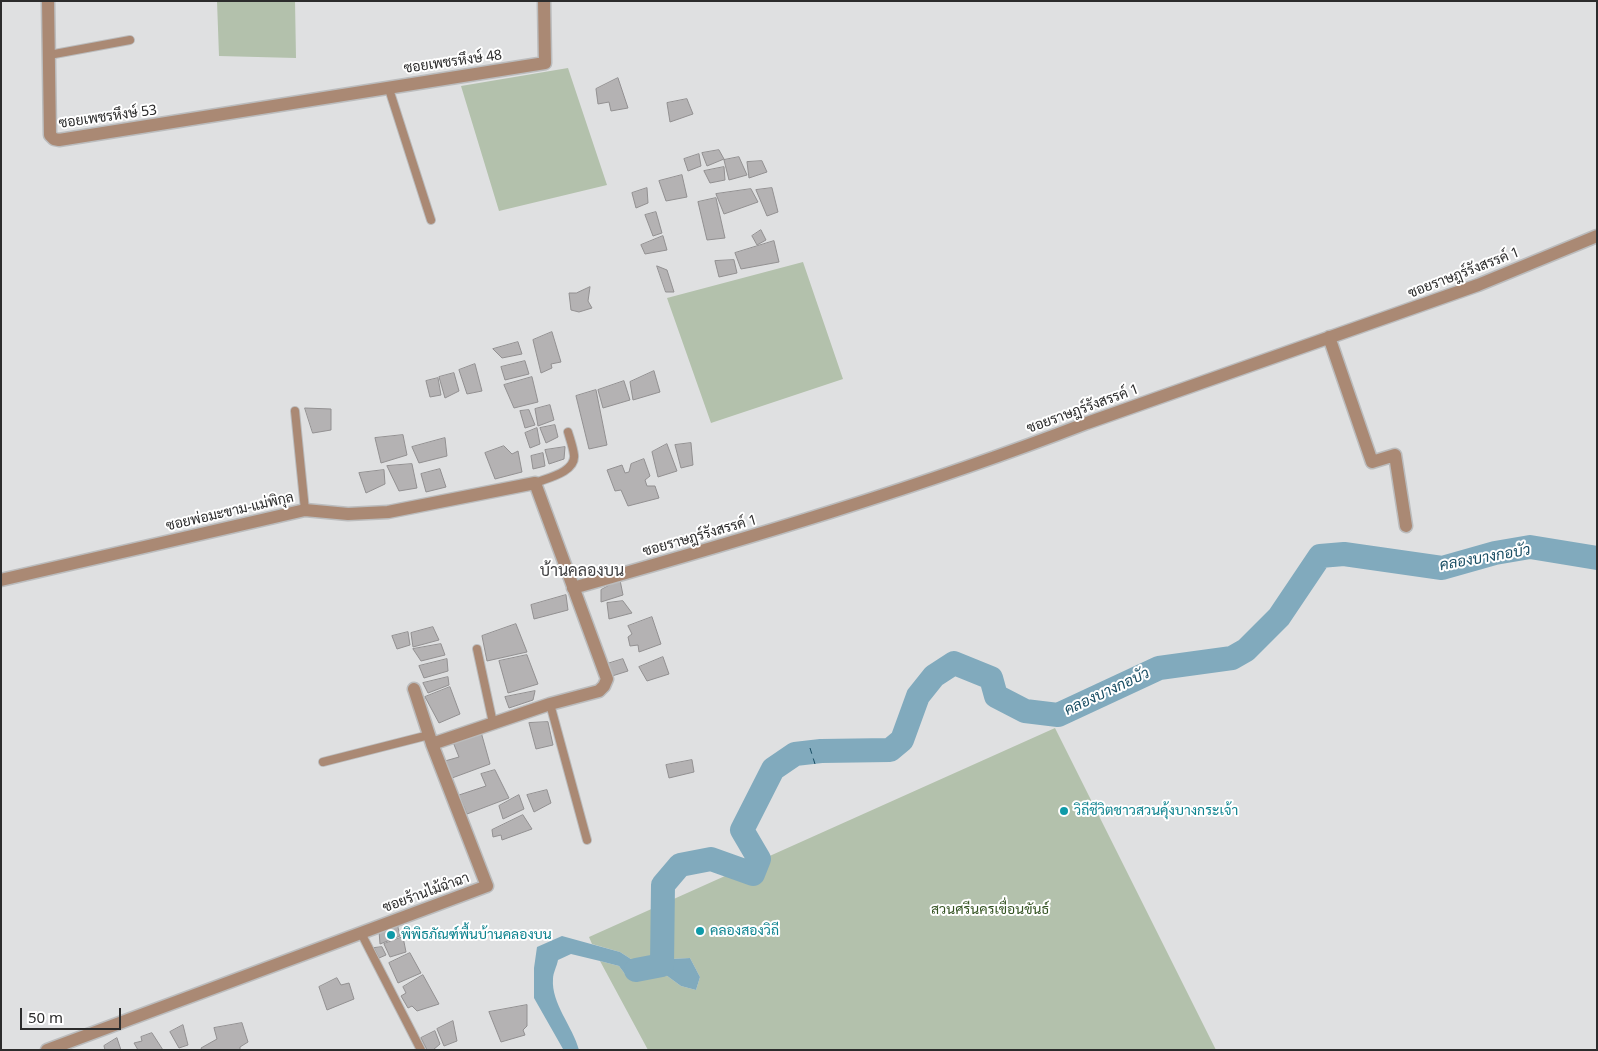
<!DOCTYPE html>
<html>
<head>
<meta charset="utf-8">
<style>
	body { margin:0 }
	#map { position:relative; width:1598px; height:1051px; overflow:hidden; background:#dfe0e1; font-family:"Noto Sans",sans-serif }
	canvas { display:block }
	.frame { position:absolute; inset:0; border:2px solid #2c2c2c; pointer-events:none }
	.scale { position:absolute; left:20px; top:1008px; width:101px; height:22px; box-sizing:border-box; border:2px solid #2c2c2c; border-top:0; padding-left:6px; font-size:15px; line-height:18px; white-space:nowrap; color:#2c2c2c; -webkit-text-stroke:4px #fff; paint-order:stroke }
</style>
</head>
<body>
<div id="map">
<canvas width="1598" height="1051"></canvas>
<div class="frame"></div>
<div class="scale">50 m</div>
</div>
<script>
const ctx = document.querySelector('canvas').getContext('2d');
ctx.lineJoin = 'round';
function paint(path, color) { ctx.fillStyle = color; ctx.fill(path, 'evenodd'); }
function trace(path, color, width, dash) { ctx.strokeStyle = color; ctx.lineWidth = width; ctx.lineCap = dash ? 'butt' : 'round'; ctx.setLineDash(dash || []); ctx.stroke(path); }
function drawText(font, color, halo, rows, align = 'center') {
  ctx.font = font + ' "Noto Sans",Sarabun,sans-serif'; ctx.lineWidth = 4; ctx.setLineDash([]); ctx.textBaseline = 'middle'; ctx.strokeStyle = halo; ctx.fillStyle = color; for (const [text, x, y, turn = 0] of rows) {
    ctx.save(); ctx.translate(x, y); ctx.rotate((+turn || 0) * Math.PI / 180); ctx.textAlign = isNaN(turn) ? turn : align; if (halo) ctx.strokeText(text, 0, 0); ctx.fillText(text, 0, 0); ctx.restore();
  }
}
const green = new Path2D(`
	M217,1h78l1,57 -77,-2z
	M568,68l39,117 -108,26 -38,-125z
	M803,262l40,117 -132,44 -44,-125z
	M1055,728l161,322h-568l-48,-89 19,5 9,12 31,-8 22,16 15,4 4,-13 -10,-19 -56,3 -14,-9 -28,-8 -3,-7z`);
const water = new Path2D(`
	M562,936l58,16 14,9 56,-3 10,19 -4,13 -15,-4 -22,-16 -31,8 -9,-12 -19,-5 -29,-7 -13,6c-1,6 -5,13 -5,19 -2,24 20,48 26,71h-20l4,-1 -29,-51v-30l3,-21z`);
const river = new Path2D(`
	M636,970l26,-5 1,-80 17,-20 31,-6 42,15 6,-15 -17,-29 31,-61 22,-15 26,-3 69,-1 12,-10 16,-44 16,-20 20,-13 37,15 5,18 29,15 33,4 101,-47 73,-10 14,-8 33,-33 41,-61 24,-2 98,14 53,-15 35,-6 67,11`);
const ferry = new Path2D(`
	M810,748l5,16`);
const building = new Path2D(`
	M618,78l10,30 -17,3 -2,-9 -11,2 -2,-15z
	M687,99l6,15 -23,8 -3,-19z
	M719,150l5,9 -17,7 -5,-13z
	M699,154l2,12 -13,5 -4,-12z
	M739,157l8,18 -18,5 -5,-20z
	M762,161l5,11 -18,6 -2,-16z
	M724,167l1,13 -15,3 -6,-12z
	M682,175l5,22 -21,4 -7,-20z
	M647,188l1,15 -12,5 -4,-15z
	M772,188l6,24 -11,4 -11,-26z
	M751,189l7,13 -34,12 -8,-20z
	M716,198l9,40 -18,2 -9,-38z
	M656,212l6,21 -9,3 -8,-21z
	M761,230l5,10 -9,5 -5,-9z
	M663,236l4,14 -22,4 -4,-9z
	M774,241l5,21 -38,7 -6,-16z
	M734,260l3,13 -18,4 -4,-16z
	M657,266l10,4 7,22h-8z
	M590,287l-2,14 4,7 -13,4 -8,-2 -2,-17h7z
	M552,332l9,30 -10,2 1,4 -11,5 -8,-33z
	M518,342l4,12 -20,4 -9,-9z
	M525,361l4,13 -24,6 -4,-13z
	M475,364l7,27 -15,3 -8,-24z
	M654,371l6,21 -27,8 -3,-18z
	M454,373l5,18 -14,7 -6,-21z
	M532,377l6,25 -24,6 -10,-23z
	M438,378l3,17 -11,2 -4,-16z
	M624,381l6,19 -27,8 -5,-18z
	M596,390l11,55 -18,4 -13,-53z
	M550,405l4,15 -16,6 -3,-17z
	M305,408l26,1v21l-18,3z
	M529,410l6,15 -10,3 -5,-17z
	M555,425l3,12 -12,6 -6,-15z
	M537,428l3,16 -10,4 -5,-15z
	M403,435l4,20 -26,8 -6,-25z
	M445,438l2,18 -28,7 -7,-16z
	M691,443l2,22 -12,3 -6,-23z
	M667,444l10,27 -19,6 -6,-25z
	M504,446l8,8 6,-3 4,21 -27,7 -10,-26z
	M565,447l-1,12 -15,5 -4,-14z
	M543,453l2,13 -12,3 -2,-13z
	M644,459l6,17 -5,4 2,6h8l4,12 -31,8 -7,-16 -6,1 -8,-21 15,-5 3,8 4,-1 2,-8z
	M412,464l5,24 -18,3 -12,-25z
	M440,469l6,18 -20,5 -5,-18z
	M384,470l1,14 -19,9 -7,-20z
	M620,580l3,15 -22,7v-12z
	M566,595l2,15 -34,9 -3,-14z
	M623,601l9,12 -23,6 -2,-16z
	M652,617l9,27 -22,8 -1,-7 -8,1 -2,-9 4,-3 -4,-8z
	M516,624l11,28 -40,9 -5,-25z
	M433,627l6,13 -26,7 -2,-14z
	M408,632l2,13 -13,4 -5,-13z
	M441,644l4,11 -24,6 -8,-12z
	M527,655l11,29 -30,9 -9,-32z
	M663,657l6,17 -22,7 -8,-14z
	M447,659l1,12 -24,7 -5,-12z
	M623,659l5,12 -16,5 -5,-12z
	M448,677l1,8 -21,8 -5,-10z
	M450,687l10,27 -21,9 -14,-26z
	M535,691l-2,9 -24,8 -4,-11z
	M548,722l5,23 -17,4 -7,-26z
	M481,732l9,32 -38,14 -7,-17 14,-4 -6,-15z
	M692,760l2,12 -25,6 -3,-13z
	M495,770l14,28 -42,16 -8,-19 27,-9 -5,-12z
	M547,790l4,13 -17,9 -7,-17z
	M519,795l5,14 -21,10 -4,-13z
	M523,815l9,14 -30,11 -1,-5 -8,2 -1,-7z
	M397,923l3,13 -20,8 -1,-13z
	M403,937l3,15 -16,5 -6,-13z
	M382,947l4,8 -7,3 -5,-10z
	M410,953l11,20 -23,10 -9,-20z
	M423,975l16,29 -22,7 -5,-5 -4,2 -7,-12 5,-3 -3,-6z
	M337,978l4,7 8,-2 5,16 -27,11 -8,-23z
	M527,1005v21l-4,4 2,5 -24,7 -12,-30z
	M453,1021l4,20 -13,5 -7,-17z
	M242,1023l6,19 -8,5v3h-38l-1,-2 16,-9 -3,-11z
	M183,1025l5,20 -9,3 -9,-16z
	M435,1031l5,13 -7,6h-6l-6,-12z
	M152,1033l11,17h-25l-4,-7 8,-2 -1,-4z
	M117,1038l4,12h-16l-1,-4z`);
const lane = new Path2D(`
	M49,55l81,-15
	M388,86l43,134
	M295,411l10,99
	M535,483c12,-5 41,-11 39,-28 -1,-8 -4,-16 -6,-23
	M477,649l16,74
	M550,704l37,136
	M323,762l106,-27
	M361,933l60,117`);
const street = new Path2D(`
	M48,1l2,134 4,4 5,1 486,-77 -1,-62
	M1329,337l43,125 23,-7 11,71
	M1,580l304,-70 43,4 40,-2 147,-29 72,196 -3,7 -5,5 -49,13 -118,40 55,142 -440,164
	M573,588c173,-49 346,-100 514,-165l391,-138 119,-49
	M414,689l18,55`);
const markers = [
	[1064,811,5,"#0f9aa8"],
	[700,931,5,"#0f9aa8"],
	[391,935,5,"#0f9aa8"]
];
const streetNames = [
	["ซอยเพชรหึงษ์ 48",453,62,-8],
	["ซอยเพชรหึงษ์ 53",108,117,-8],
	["ซอยราษฎร์รังสรรค์ 1",1464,273,-21],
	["ซอยราษฎร์รังสรรค์ 1",1083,409,-20],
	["ซอยพ่อมะขาม-แม่พิกุล",230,512,-13],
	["ซอยราษฎร์รังสรรค์ 1",700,536,-16],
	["ซอยร้านไม้ฉำฉา",426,893,-20]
];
const cultureNames = [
	["วิถีชีวิตชาวสวนคุ้งบางกระเจ้า",1074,811],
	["คลองสองวิถี",710,931],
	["พิพิธภัณฑ์พื้นบ้านคลองบน",401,935]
];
const parkNames = [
	["สวนศรีนครเขื่อนขันธ์",990,910]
];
const waterNames = [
	["คลองบางกอบัว",1485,558,-10],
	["คลองบางกอบัว",1107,692,-25]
];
const quarterNames = [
	["บ้านคลองบน",582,571]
];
paint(green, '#b3c1ac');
paint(water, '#81aabd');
trace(river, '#81aabd', 24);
trace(ferry, '#194e64', 1, [6, 5]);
paint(building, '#b4b2b3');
trace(building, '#929091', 1);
trace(lane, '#bbbcbd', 10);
trace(street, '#bbbcbd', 15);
trace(lane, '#aa8974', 8);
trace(street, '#aa8974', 12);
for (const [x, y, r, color] of markers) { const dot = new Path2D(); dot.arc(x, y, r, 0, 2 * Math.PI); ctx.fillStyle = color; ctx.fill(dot); trace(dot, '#fff', 2); }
drawText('14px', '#2c2c2c', '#fff', streetNames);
drawText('14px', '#0d838f', '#fff', cultureNames, 'left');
drawText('14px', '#335221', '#fff', parkNames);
drawText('italic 15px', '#194e64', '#fff', waterNames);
drawText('16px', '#404042', '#fff', quarterNames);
</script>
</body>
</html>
